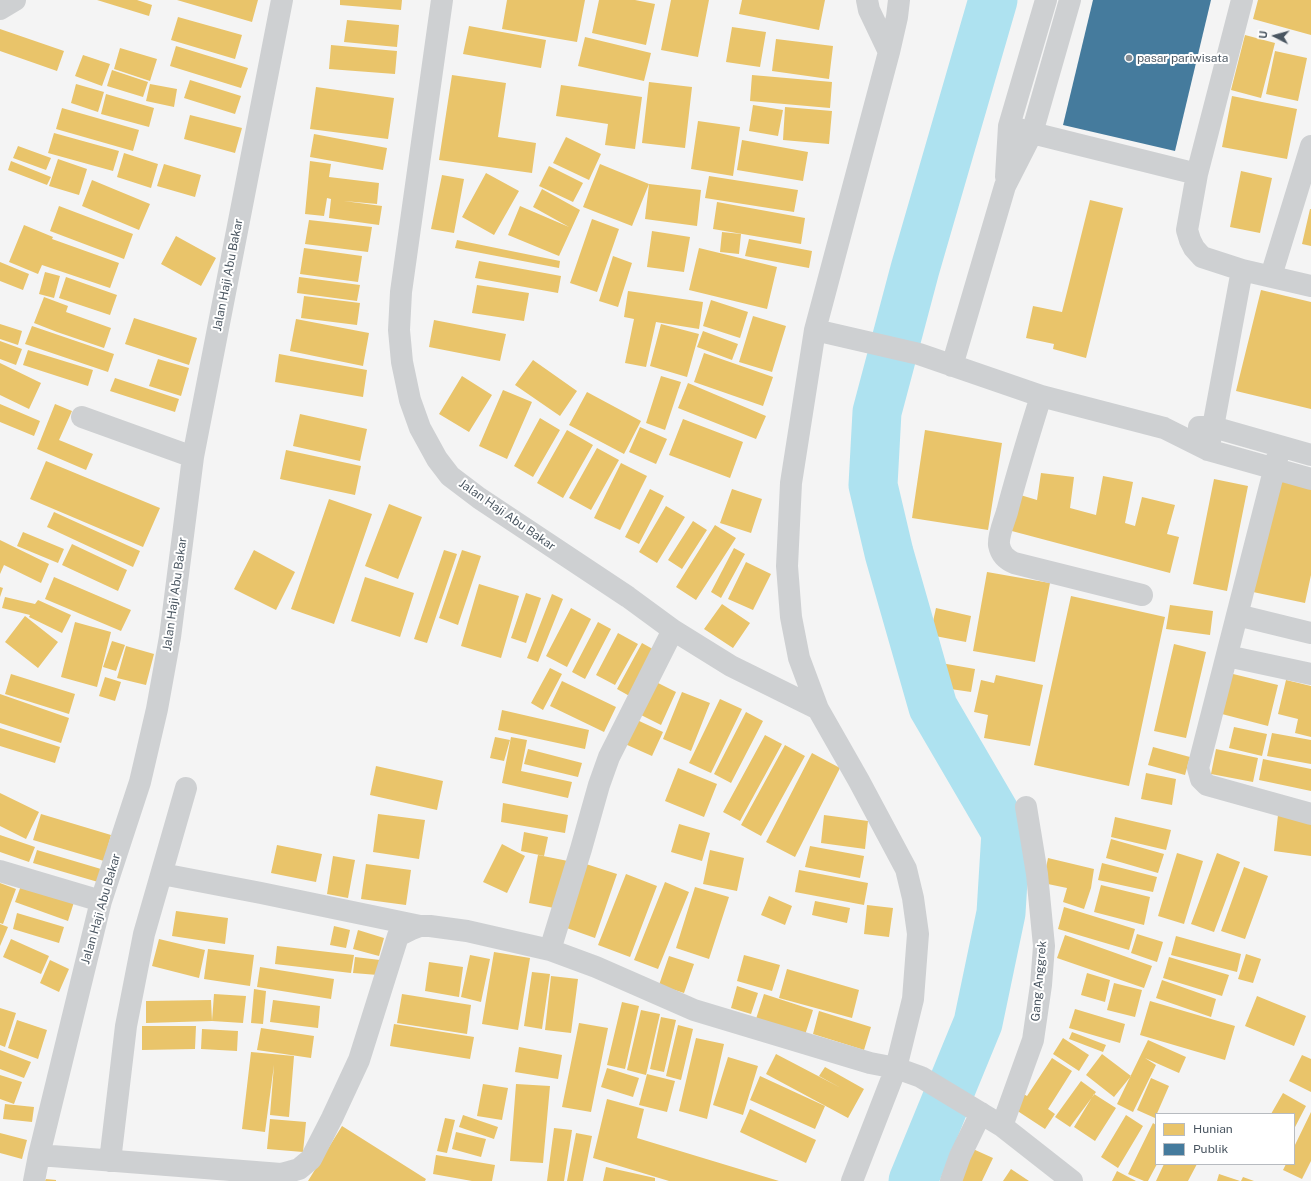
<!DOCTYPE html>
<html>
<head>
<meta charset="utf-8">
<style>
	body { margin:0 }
	#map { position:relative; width:1311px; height:1181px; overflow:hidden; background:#f4f4f4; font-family:"Public Sans",sans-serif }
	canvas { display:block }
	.legend { position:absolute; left:1155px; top:1113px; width:140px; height:52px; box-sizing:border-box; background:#fff; border:1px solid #b7bbc0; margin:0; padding:5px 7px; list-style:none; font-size:12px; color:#4a5661 }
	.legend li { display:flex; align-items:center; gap:8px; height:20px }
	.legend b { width:20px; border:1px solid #b7bbc0 }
	.north { position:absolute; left:1255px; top:16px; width:40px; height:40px; -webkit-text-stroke:3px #fff; paint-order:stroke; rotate:276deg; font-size:11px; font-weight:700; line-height:16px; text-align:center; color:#4a5661 }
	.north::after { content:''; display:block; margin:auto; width:14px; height:18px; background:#4a5661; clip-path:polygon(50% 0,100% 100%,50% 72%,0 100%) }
</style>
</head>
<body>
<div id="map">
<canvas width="1311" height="1181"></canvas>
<ul class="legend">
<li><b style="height:11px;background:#e9c46a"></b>Hunian</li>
<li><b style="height:11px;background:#457b9d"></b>Publik</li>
</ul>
<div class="north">U</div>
</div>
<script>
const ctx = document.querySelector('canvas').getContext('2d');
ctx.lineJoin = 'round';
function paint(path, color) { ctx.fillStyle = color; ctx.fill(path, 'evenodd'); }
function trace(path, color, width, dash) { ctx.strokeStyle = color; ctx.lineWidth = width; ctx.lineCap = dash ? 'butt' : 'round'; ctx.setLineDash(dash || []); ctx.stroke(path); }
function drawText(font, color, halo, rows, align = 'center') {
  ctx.font = font + ' "Public Sans",sans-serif'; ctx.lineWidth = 4; ctx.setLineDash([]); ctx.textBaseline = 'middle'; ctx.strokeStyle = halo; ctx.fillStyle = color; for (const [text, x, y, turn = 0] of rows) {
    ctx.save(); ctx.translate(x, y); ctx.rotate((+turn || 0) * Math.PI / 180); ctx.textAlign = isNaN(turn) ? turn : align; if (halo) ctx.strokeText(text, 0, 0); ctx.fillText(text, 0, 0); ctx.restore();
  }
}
const homes = new Path2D(`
	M97,0h40l15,5 -3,11z
	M177,0h81l-6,22z
	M340,0h62l-1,10 -61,-5z
	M507,0h78l-8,42 -75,-13z
	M599,0h36l20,4 -9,41 -54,-12z
	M671,0h38l-11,57 -37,-7z
	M742,0h83l-6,30 -80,-16z
	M1258,0h53v35l-58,-16z
	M178,17l64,18 -7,24 -64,-19z
	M347,20l52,5 -2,22 -53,-5z
	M469,26l77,14 -5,28 -78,-14z
	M732,27l34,5 -6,35 -34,-5z
	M0,29l64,22 -7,20 -57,-20z
	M1245,35l30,8 -14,55 -30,-8z
	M585,37l66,16 -7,28 -66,-15z
	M776,39l57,7 -4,33 -57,-8z
	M331,45l66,6 -2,23 -66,-5z
	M176,46l72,22 -7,20 -71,-22z
	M120,48l37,11 -7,22 -36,-12z
	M1275,51l32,7 -9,43 -32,-7z
	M83,55l27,9 -8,22 -27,-10z
	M112,70l36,12 -5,15 -36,-11z
	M452,75l54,8 -8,54 38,6 -4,30 -93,-13z
	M752,75l80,7 -2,26 -80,-7z
	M190,80l51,16 -6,18 -51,-16z
	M649,82l43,5 -7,61 -43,-5z
	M76,84l28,8 -6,20 -27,-9z
	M150,84l27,5 -3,18 -28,-6z
	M561,85l81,12 -7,52 -30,-4 3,-21 -52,-8z
	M316,87l78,11 -6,41 -78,-10z
	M106,94l48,14 -5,19 -48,-13z
	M1232,96l65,13 -10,50 -65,-12z
	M753,105l30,5 -5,26 -29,-5z
	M785,107l47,4 -3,33 -46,-4z
	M62,108l77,22 -6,21 -77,-22z
	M190,115l52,13 -7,25 -51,-14z
	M698,121l42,6 -7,49 -42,-7z
	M54,133l65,18 -6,20 -65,-18z
	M314,134l73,14 -4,22 -73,-13z
	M566,137l35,17 -12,26 -36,-17z
	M742,140l66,12 -5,29 -66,-11z
	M18,146l33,12 -5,12 -33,-12z
	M124,153l34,11 -7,24 -34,-11z
	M58,159l29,10 -8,26 -30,-9z
	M11,161l40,16 -4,8 -39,-15z
	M310,161l21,3 -2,13 50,6 -2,21 -33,-3 38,5 -3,19 -50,-7 2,-19 -4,-1 -3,18 -19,-2z
	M164,164l37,11 -6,22 -38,-11z
	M600,164l49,20 -17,42 -49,-19z
	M549,166l34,17 -10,19 -34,-16z
	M1241,171l31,7 -12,55 -30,-6z
	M486,173l33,18 -25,44 -32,-18z
	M442,175l22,4 -10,54 -23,-4z
	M709,176l89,14 -4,22 -89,-14z
	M92,180l58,24 -11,26 -57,-24z
	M649,184l52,6 -4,36 -52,-7z
	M542,189l38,21 -21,46 -51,-21 12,-29 49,21 -36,-20z
	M1090,200l33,8 -37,150 -33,-9 1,-5 -28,-6 7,-32 29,6z
	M717,202l88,16 -4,26 -88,-15z
	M59,206l74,28 -9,25 -74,-28z
	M1310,209h1v37l-9,-2z
	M592,219l27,10 -22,63 -27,-9z
	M309,220l63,7 -4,25 -63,-8z
	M24,225l29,12 -1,2 67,24 -9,25 -68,-23 -4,9 -29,-12z
	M652,231l38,6 -6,35 -37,-5z
	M722,232l19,2 -2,20 -19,-2z
	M176,236l40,22 -15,28 -40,-22z
	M749,239l63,12 -3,17 -64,-12z
	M457,240l103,21 -1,7 -104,-20z
	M304,248l58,8 -4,26 -58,-8z
	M699,248l78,19 -10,42 -78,-19z
	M613,256l19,7 -14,44 -19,-6z
	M479,261l82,15 -3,17 -83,-15z
	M0,262l29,12 -6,16 -23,-9z
	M45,272l15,4 -6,22 -15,-4z
	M66,277l51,18 -7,20 -51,-17z
	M299,277l61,8 -3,16 -60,-8z
	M477,285l52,8 -5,28 -52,-8z
	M1261,290l50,12v107l-75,-18z
	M628,291l75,11 -4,27 -43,-7 -10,45 -21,-4 9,-44 -10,-2z
	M304,296l56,7 -3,22 -56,-7z
	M44,297l24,9 -2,6 45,16 -7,20 -47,-16 -23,-9z
	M711,300l37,12 -8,26 -37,-12z
	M753,316l33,10 -14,46 -33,-10z
	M134,318l63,20 -8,27 -64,-21z
	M296,319l73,14 -6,33 -73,-15z
	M434,320l72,14 -6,27 -71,-14z
	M0,324l22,7 -4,14 -18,-6z
	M661,324l38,10 -12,43 -37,-11z
	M32,326l82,28 -6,18 -83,-28z
	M703,331l35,13 -6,16 -35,-13z
	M0,341l22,8 -6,16 -16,-6z
	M28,350l65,20 -5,16 -65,-21z
	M704,353l69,24 -10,29 -69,-24z
	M279,354l88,16 -4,27 -88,-15z
	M158,359l31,9 -8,28 -32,-10z
	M533,360l44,31 -17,25 -45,-31z
	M0,363l41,20 -12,26 -29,-14z
	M462,376l30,19 -23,37 -30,-18z
	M661,376l20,6 -16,48 -19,-7z
	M115,378l64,21 -4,13 -65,-21z
	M688,383l78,33 -10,23 -78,-31z
	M503,390l29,12 -25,57 -28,-13z
	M587,392l54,29 -17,33 -55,-29z
	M0,404l40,17 -6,15 -34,-14z
	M55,404l17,7 -13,29 34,14 -7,16 -49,-21z
	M300,414l67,15 -7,32 -67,-15z
	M540,418l20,12 -27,47 -19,-11z
	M683,419l60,23 -13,36 -61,-23z
	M640,427l27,12 -11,25 -27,-12z
	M567,430l26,15 -30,53 -26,-15z
	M925,430l77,13 -14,87 -76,-12z
	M597,448l22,12 -28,50 -22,-12z
	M286,450l75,16 -6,29 -75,-16z
	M46,461l114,47 -17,39 -113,-48z
	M621,463l26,13 -27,54 -26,-12z
	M1041,473l33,4 -4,31 26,7 7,-39 30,6 -8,41 10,3 7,-29 33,8 -8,29 12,3 -9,36 -162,-43 9,-36 20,6z
	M1278,477l33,7v91l-6,28 -52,-11z
	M1214,479l34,7 -21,105 -34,-7z
	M650,489l14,7 -25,48 -14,-7z
	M732,489l30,10 -11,34 -31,-10z
	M329,499l43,15 -38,110 -43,-15z
	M389,504l33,13 -24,62 -33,-13z
	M666,506l19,11 -28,46 -18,-11z
	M54,512l86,39 -7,16 -86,-40z
	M693,521l14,9 -25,39 -14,-9z
	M715,525l21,13 -40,62 -20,-13z
	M23,532l41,17 -6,14 -41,-17z
	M0,540l49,24 -8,19 -37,-18 -4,9z
	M72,544l55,26 -9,21 -56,-26z
	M734,548l11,6 -24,44 -10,-6z
	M254,550l41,22 -19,38 -42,-21z
	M444,550l13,4 -30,89 -13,-4z
	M462,550l19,6 -23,69 -19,-7z
	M746,562l25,12 -18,36 -25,-11z
	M987,572l63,11 -15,79 -62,-11z
	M54,577l77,33 -10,21 -76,-32z
	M365,577l49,16 -14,44 -49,-16z
	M479,584l40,12 -18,62 -40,-12z
	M0,587l3,1 -3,9z
	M526,593l15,5 -15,45 -15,-5z
	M552,594l11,5 -25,63 -11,-4z
	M1071,596l94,21 -36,169 -95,-21z
	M5,597l30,7 3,-4 33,15 -9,18 -33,-16 1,-2 -28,-7z
	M722,604l28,19 -17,25 -29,-19z
	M1170,605l43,6 -3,24 -44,-6z
	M571,608l20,11 -24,48 -21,-11z
	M936,608l35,8 -5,26 -36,-7z
	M25,616l33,26 -20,26 -33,-26z
	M75,622l36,10 -14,55 -36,-10z
	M598,622l13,7 -26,50 -13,-7z
	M618,633l20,11 -23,41 -19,-10z
	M112,641l13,4 -9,26 -13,-4z
	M642,643l16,9 -25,46 -16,-9z
	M1174,644l32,8 -20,86 -32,-7z
	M126,646l28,8 -8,31 -29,-7z
	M941,663l34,6 -4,23 -34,-5z
	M550,668l12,6 -19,36 -12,-7z
	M1229,673l49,12 -10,41 -50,-13z
	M11,674l64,20 -6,20 -64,-20z
	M996,675l47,10 -13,61 -46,-8 4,-23 -14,-3 7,-32 13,3z
	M105,677l16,5 -6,19 -16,-5z
	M1286,680l25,6v51l-16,-4 3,-14 -20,-5z
	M562,681l54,26 -12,25 -54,-26z
	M656,682l20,10 -15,33 -20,-10z
	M682,692l28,11 -19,48 -28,-12z
	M0,694l69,24 -8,25 -61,-20z
	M720,699l22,10 -31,64 -22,-10z
	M502,710l87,20 -4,19 -87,-19z
	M746,712l17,9 -32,62 -17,-9z
	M637,720l26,12 -11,24 -27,-12z
	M1234,727l33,7 -5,22 -33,-8z
	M0,728l60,19 -5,16 -55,-17z
	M1272,733l39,7v24l-44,-8z
	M765,735l17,9 -42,77 -17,-9z
	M495,737l15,3 -6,21 -14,-3z
	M511,737l16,3 -6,31 51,11 -4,16 -66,-15z
	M785,745l20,11 -44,80 -20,-11z
	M1153,747l37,10 -5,18 -37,-10z
	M528,749l54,14 -4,14 -54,-13z
	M1216,749l42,9 -5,24 -42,-8z
	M812,753l28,15 -45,89 -29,-15z
	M1263,759l48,10v22l-52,-11z
	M376,766l67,15 -6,29 -67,-15z
	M678,768l39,16 -13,33 -39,-16z
	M1146,773l30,6 -4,26 -31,-6z
	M0,793l39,19 -13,27 -26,-13z
	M503,803l65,12 -3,18 -64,-11z
	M41,814l70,21 -7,26 -71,-21z
	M378,814l47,6 -6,39 -46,-7z
	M824,815l44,6 -3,28 -44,-6z
	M1278,815l33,4v37l-37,-5z
	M1115,817l56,13 -5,20 -55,-13z
	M679,824l31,9 -8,28 -31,-9z
	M524,832l24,5 -4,19 -23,-5z
	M0,835l35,12 -6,15 -29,-10z
	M1111,839l53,15 -6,19 -52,-15z
	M502,844l23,12 -18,37 -24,-11z
	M277,845l45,9 -6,28 -45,-9z
	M810,846l54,10 -4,22 -55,-11z
	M37,850l64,19 -3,13 -65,-19z
	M710,850l34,8 -7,33 -34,-7z
	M1177,853l26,8 -19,63 -26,-8z
	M1217,853l23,9 -26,70 -23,-8z
	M538,855l30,6 -9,48 -30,-6z
	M333,856l22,4 -7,38 -21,-4z
	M1048,858l46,11 -3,19 -7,21 -21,-7 4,-14 -24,-5z
	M1102,863l55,14 -4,15 -55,-12z
	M366,864l45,6 -5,35 -45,-6z
	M586,864l31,10 -22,64 -31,-11z
	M1244,867l24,9 -23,63 -24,-8z
	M799,870l69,13 -4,22 -69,-13z
	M626,874l31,12 -27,71 -32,-12z
	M665,882l24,10 -31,77 -24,-9z
	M0,883l16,6 -13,35 -3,-1z
	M22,883l52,19 -6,19 -53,-19z
	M1101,885l49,12 -6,28 -50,-13z
	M695,887l34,10 -20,62 -33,-11z
	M769,896l23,10 -7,19 -24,-10z
	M815,901l35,7 -3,15 -35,-8z
	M867,905l26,3 -4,29 -25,-3z
	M1064,907l71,22 -6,21 -71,-21z
	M176,911l52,7 -3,26 -53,-8z
	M17,913l47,14 -5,16 -46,-14z
	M0,924l8,3 -8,19z
	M334,926l16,4 -4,18 -16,-3z
	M358,930l26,8 -5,18 -26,-7z
	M1137,934l26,8 -6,20 -26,-9z
	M1065,935l87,31 -8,22 -87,-30z
	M1176,936l65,18 -4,18 -66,-17z
	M11,939l38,17 -8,18 -38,-17z
	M159,939l46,11 -6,28 -47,-12z
	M277,946l77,9 -3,18 -76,-9z
	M208,949l46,6 -4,31 -46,-7z
	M494,952l36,6 -12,72 -36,-6z
	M1246,954l15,5 -8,24 -15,-4z
	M470,955l20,4 -9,43 -20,-5z
	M744,955l36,10 -8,26 -35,-10z
	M669,956l25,8 -10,29 -25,-8z
	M355,957l25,3 -2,15 -25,-2z
	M1169,957l60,18 -7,21 -59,-18z
	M50,960l19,9 -10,23 -19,-9z
	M429,962l34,5 -4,30 -34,-6z
	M260,967l74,12 -3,20 -74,-12z
	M787,969l72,21 -7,28 -73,-20z
	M532,972l18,2 -8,55 -18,-3z
	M1087,973l23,7 -5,22 -24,-7z
	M551,976l27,3 -7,54 -26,-3z
	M1162,980l54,19 -5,18 -55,-19z
	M1114,983l28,7 -7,27 -28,-7z
	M737,986l21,7 -7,21 -20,-6z
	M254,989l12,2 -3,33 -12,-1z
	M214,994l32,2 -3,27 -31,-2z
	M402,994l69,11 -4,29 -70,-11z
	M764,994l49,16 -8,25 -49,-16z
	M1257,996l49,20 -12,30 -49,-20z
	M211,1000l1,21 -66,2v-22z
	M273,1000l47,6 -2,22 -48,-6z
	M1150,1001l85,25 -10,34 -85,-25z
	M622,1002l17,4 -14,63 -18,-4z
	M0,1008l16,5 -11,34 -5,-2z
	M1075,1009l50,15 -5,19 -51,-15z
	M641,1010l19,4 -14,61 -19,-5z
	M819,1011l52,16 -7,23 -51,-16z
	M661,1017l15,3 -12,52 -14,-3z
	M17,1020l30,10 -9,29 -30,-11z
	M579,1023l29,5 -17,84 -29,-5z
	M394,1024l80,13 -4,22 -80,-13z
	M678,1025l15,4 -12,51 -15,-4z
	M142,1026h54l-1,23 -53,1z
	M261,1028l53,8 -3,22 -54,-8z
	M202,1029l36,2 -1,20 -36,-2z
	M1072,1032l34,13 -3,7 -34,-13z
	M696,1038l28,6 -17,75 -28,-8z
	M1063,1038l26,17 -10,16 -26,-17z
	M1148,1040l38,17 -7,16 -34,-15 11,7 -23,47 -16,-8z
	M519,1047l43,8 -4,24 -43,-7z
	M0,1050l31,12 -7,16 -24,-9z
	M251,1052l43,4 -5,61 -19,-2 4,-50 -9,67 -23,-3z
	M776,1054l65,34 -22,-12 6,-9 39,22 -16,29 -82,-44z
	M1102,1054l29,22 -17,21 -28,-22z
	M1302,1055l9,4v33l-22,-11z
	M728,1057l30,9 -15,49 -30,-10z
	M1052,1058l20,13 -24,38 7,5 -10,15 -32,-21 9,-15 5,3z
	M607,1068l32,10 -6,19 -32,-10z
	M647,1074l28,7 -8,31 -28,-7z
	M0,1075l22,7 -8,22 -14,-5z
	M760,1076l65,30 -10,23 -65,-29z
	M1151,1078l18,8 -14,32 -18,-8z
	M1081,1081l15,11 -26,35 -15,-10z
	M483,1084l25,4 -6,32 -25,-4z
	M516,1084l34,2 -7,77 -33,-2z
	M1283,1093l23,13 -12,23v-15h-23z
	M1094,1094l22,14 -21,33 -21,-14z
	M607,1099l37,10 -7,29 142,43h-110l-76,-23z
	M5,1104l29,3 -2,15 -29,-3z
	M750,1109l66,31 -10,23 -66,-31z
	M1311,1112v49l-9,18 -19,-9 3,-6h8v-17z
	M463,1115l35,12 -4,12 -35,-12z
	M1126,1115l17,11 -25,42 -17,-11z
	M445,1118l10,2 -8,33 -10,-2z
	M270,1119l36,3 -3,30 -36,-3z
	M1153,1123l3,2 1,39 -9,17h-4l-16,-7z
	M342,1126l84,53 -1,2h-117z
	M554,1128l18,2 -8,51h-17z
	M456,1132l30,7 -5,18 -29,-8z
	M0,1133l27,7 -5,19 -22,-6z
	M576,1133l16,3 -9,45h-16z
	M973,1149l20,9 -11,23h-24z
	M436,1155l59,10 -3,16h-20l-39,-7z
	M1164,1164h33l-9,17h-32z
	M606,1167l49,11v3h-52z
	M1011,1169l18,12h-26z
	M1117,1171l19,10h-24z
	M1219,1174l21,7h-23z
	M1243,1177l11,4h-13z
	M46,1179l10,1v1h-11z`);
const public = new Path2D(`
	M1093,0h118l-36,151 -112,-26z`);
const river = new Path2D(`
	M913,1181l65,-158 23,-110 5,-81 -73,-125 -44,-154 -16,-68 4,-73 38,-143 78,-269`);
const minor = new Path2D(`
	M442,0l-41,292 -2,38 3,32 8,38 10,28 17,31 13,17 29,22 149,99 45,33 58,36 87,43
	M867,0l2,10 20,42
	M1242,0l-45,174 -10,56 3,10 4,8 8,9 40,13 69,16
	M0,9l15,-9
	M1009,126l23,7 165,41
	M1006,177l3,-51 37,-126
	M1271,276l40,-130
	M815,330l104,24 122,42 123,32 44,22 103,29
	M952,366l53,-180 27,-53 38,-133
	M1041,396c-12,39 -24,77 -34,116 -3,10 -9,23 -8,33 2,10 7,14 15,18l128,32
	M82,417l111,40
	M1199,427h14l98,28
	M1280,447l-82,321 3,11 6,6 104,29
	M1208,450l5,-23 29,-157
	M1237,615l74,18
	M1227,656l84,18
	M0,871l101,30
	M162,874l99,19 159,33
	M550,950l31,-101 18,-64 10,-28 64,-127
	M1002,1126l31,-86 8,-55 3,-39 -7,-72 -11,-67
	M39,1155l242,19 18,-5 12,-10 21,-41 27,-58 39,-124 14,-7 8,-3h10l37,5 83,19 46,17 98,43 176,53 26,5 25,9 81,49 70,55
	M110,1161l16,-135 18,-92 42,-146
	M34,1181l5,-26 62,-254 39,-119 17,-73 13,-72 23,-180 89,-457
	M852,1181l44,-113 17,-69 5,-65 -5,-36 -7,-29 -47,-88 -41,-72 -19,-51 -8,-41 -4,-51 4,-83 24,-153 74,-278 8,-35 2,-17
	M951,1181l9,-25 21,-43`);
const markers = [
	[1129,58,4,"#868d94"]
];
const poiNames = [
	["pasar pariwisata",1137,58]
];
const streetNames = [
	["Jalan Haji Abu Bakar",228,275,-79],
	["Jalan Haji Abu Bakar",507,515,35],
	["Jalan Haji Abu Bakar",175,594,-82],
	["Jalan Haji Abu Bakar",101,909,-74],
	["Gang Anggrek",1039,981,-85]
];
paint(homes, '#e9c46a');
paint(public, '#457b9d');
trace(river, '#aee2f0', 49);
trace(minor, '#ced0d2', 22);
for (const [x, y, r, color] of markers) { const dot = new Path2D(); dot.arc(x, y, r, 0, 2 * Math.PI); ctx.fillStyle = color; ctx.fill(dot); trace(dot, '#fff', 1.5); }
drawText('12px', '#4a5661', '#fff', poiNames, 'left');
drawText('12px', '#4a5661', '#fff', streetNames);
</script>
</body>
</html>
